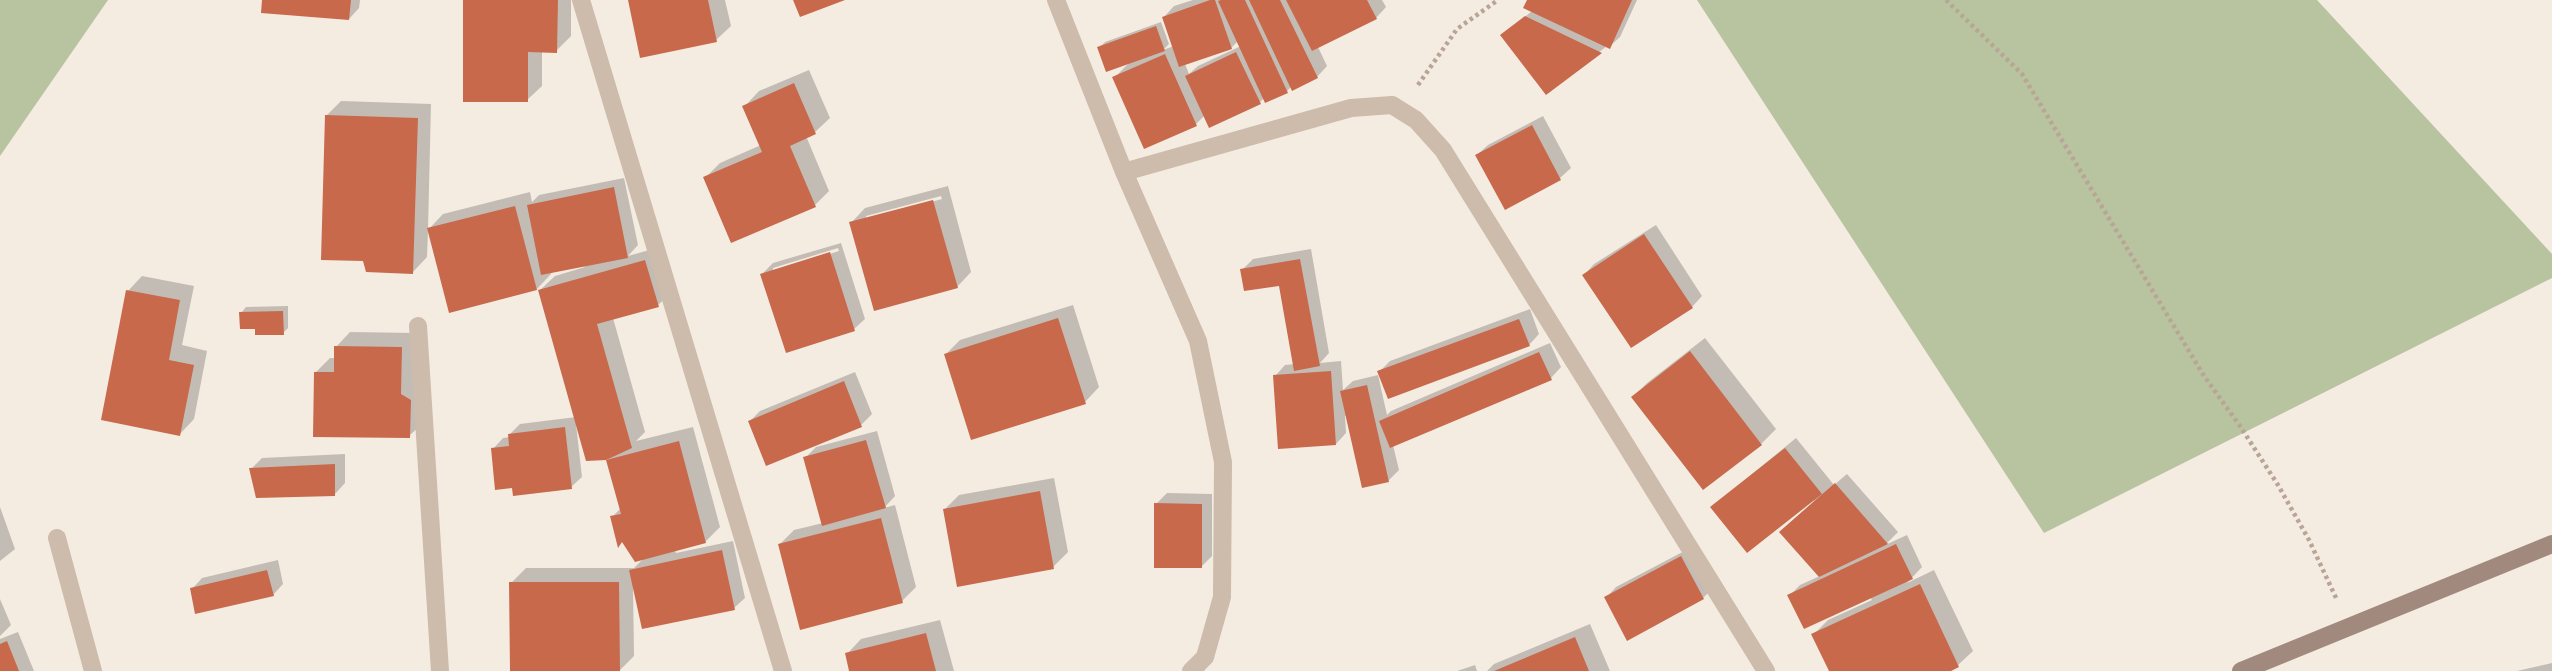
<!DOCTYPE html>
<html>
<head>
<meta charset="utf-8">
<style>
	body { margin:0 }
	canvas { display:block; background:#f4ebe1 }
</style>
</head>
<body>
<canvas width="2552" height="671"></canvas>
<script>
const ctx = document.querySelector('canvas').getContext('2d');
ctx.lineJoin = 'round';
function paint(path, color) { ctx.fillStyle = color; ctx.fill(path, 'evenodd'); }
function trace(path, color, width, dash) { ctx.strokeStyle = color; ctx.lineWidth = width; ctx.lineCap = dash ? 'butt' : 'round'; ctx.setLineDash(dash || []); ctx.stroke(path); }
const green = new Path2D(`
	M0,0h108l-108,156z
	M1697,0h620l235,254v24l-508,255z`);
const shadow = new Path2D(`
	M264,0h96l-1,8 -10,11z
	M465,0h106v36l-15,15h-14v35l-15,14z
	M630,0h95l6,26 -15,14z
	M1193,0h189l4,7 -10,11 -58,29 9,19 -10,11 -25,9 -5,5 -23,7 -4,4 -55,13 -9,9 -51,23 -31,-69 17,-17 -32,-13 6,-6 56,-20 8,22 -6,6 11,-4 -10,-29 10,-11zM1238,41l3,5 -43,20 -9,8 -4,-10 44,-14z
	M1529,0h108l-17,37 -11,10 -2,-1 -61,47 -43,-58 29,-24z
	M809,70l21,48 -15,14 -9,4 23,55 -14,14 -110,-27 15,-15 41,-18 -16,-39 14,-15z
	M341,101l90,3 -3,126 15,-16 87,-22 2,10 7,-7 85,-17 14,67 -10,11 32,-9 13,44 -15,14 -45,13 32,114 -9,9 57,-14 27,100 -15,15 -30,8 1,3 57,-12 12,57 -11,10 -101,-20 1,68 -15,15h-107l-1,-88 15,-15h108l10,-10 -32,-41 9,-9 -13,-50 -32,-34 6,53 -11,10 -78,-38 10,-11 7,-1v-3l10,-10 56,-7 -36,-127 15,-14 30,-9 -1,-2 -34,6 1,3 -14,15 -109,-59 -1,27 -14,15 -87,-156z
	M1543,116l28,52 -11,10 -83,-23 11,-10z
	M948,186l23,86 -14,15 -106,-64 14,-15zM941,196l1,3 -76,21v-4z
	M1656,225l46,71 -10,11 -108,-32 10,-11z
	M841,243l24,76 -11,10 -92,-55 11,-11zM838,248l1,3 -66,21v-4z
	M1311,249l18,104 -9,10 21,-2 2,29 10,-9 25,-6 9,40 4,-4 159,-68 11,24 -10,11 -158,67 6,25 -11,11 -41,-66 -2,1 1,17 -10,11 -61,-68 10,-11 10,-1 -14,-80 -39,-14 11,-11z
	M142,276l52,10 -12,59 25,6 -13,68 -14,15 -52,-143z
	M1073,305l26,82 -14,15 -139,-48 14,-14z
	M288,306v22l-5,5 -26,-6 -16,-14 5,-6z
	M1530,309l9,25 -10,11 -150,27 11,-11z
	M350,332l66,1 8,89 -15,14 -93,-64 14,-14h6v-11z
	M1705,338l71,91 -15,15 -58,44 -70,-91 14,-14z
	M855,372l17,42 -11,11 -94,39 -17,-43 10,-10z
	M877,431l18,65 -11,12 11,-3 21,82 -14,14 -123,-56 15,-15 29,-7 -18,-65 11,-11z
	M1796,438l38,47 13,-11 51,58 -13,13 22,-10 15,32 -15,16 27,-13 39,81 -15,14 -11,6h-116l-18,-36 15,-15 44,-20 -2,-3 -81,-1 11,-11 20,-9 -29,-54 23,-21 -1,-2 -101,8z
	M345,454v29l-10,11 -84,-25 11,-11z
	M1054,478l14,74 -15,15 -108,-58 14,-14z
	M1167,493l45,1v62l-11,11 -45,-63z
	M0,507l15,42 -15,12z
	M1692,547l22,40 -11,11h-97l10,-11z
	M278,560l5,24 -10,11 -81,-6 10,-11z
	M0,599l11,26 -11,11z
	M940,620l14,51h-103l-4,-17 14,-15z
	M1590,624l20,47h-123l7,-7z
	M18,632l16,39h-34v-32z
	M2552,663v8h-35z
	M1475,665l2,6h-20z`);
const building = new Path2D(`
	M262,0h89l-2,20 -88,-7z
	M463,0h95l-1,53 -29,-1v50h-65z
	M628,0h80l9,42 -77,16z
	M793,0h52l-45,17z
	M1210,0h5l17,49 -53,18 -17,-50z
	M1221,0h24l43,93 -23,10 -47,-102z
	M1249,0h31l38,78 -26,13z
	M1286,0h81l10,19 -65,32z
	M1527,0h105l-22,49 -87,-41z
	M1525,16l77,37 -56,42 -46,-60z
	M1156,26l9,25 -59,21 -9,-25z
	M1236,52l25,52 -52,24 -24,-52z
	M1165,54l32,72 -53,23 -32,-72z
	M794,83l22,51 -26,12 26,61 -85,36 -28,-66 59,-25 -20,-46z
	M325,115l93,3 -5,156 -47,-2 -3,-11 -42,-1z
	M1532,125l29,55 -56,30 -30,-55z
	M614,187l14,71 -87,17 -14,-70z
	M933,200l25,88 -84,23 -25,-89z
	M515,206l22,84 -88,23 -22,-85z
	M1644,234l49,74 -62,40 -49,-73z
	M830,252l25,79 -69,22 -26,-79z
	M1300,259l20,107 -26,5 -15,-85 -35,5 -4,-22z
	M645,260l14,47 -62,17 35,124 -26,12 -20,1 -48,-171z
	M126,290l54,10 -11,60 25,5 -14,71 -79,-16z
	M283,311l1,24h-29v-6h-15l-1,-17z
	M1058,318l28,86 -115,36 -27,-86z
	M1519,319l11,27 -142,53 -11,-28z
	M334,346l68,1 -1,47 10,6 -1,38 -97,-1 1,-65h20z
	M1690,351l72,94 -59,45 -72,-93z
	M1539,352l13,28 -162,68 -11,-27z
	M1331,371l5,74 -58,4 -5,-74z
	M844,381l18,46 -96,39 -18,-45z
	M1367,385l22,97 -27,6 -22,-97z
	M565,427l7,62 -59,7 -1,-8 -17,2 -4,-42 18,-2 -1,-12z
	M866,440l20,68 -64,18 -19,-69z
	M679,441l27,102 -71,19 -13,-20 -4,6 -8,-32 11,-2 -15,-54z
	M1785,448l37,46 -75,59 -37,-46z
	M335,464v32l-79,2 -7,-30z
	M1835,483l53,61 -69,33 -40,-45z
	M1040,491l14,78 -97,18 -14,-78z
	M1154,503l48,1v64h-48z
	M881,518l22,85 -103,27 -22,-86z
	M1896,544l17,35 -109,50 -17,-34z
	M722,550l13,60 -93,19 -13,-59z
	M1681,556l23,43 -77,42 -23,-44z
	M267,570l7,26 -79,18 -5,-26z
	M509,582h110l1,89h-110z
	M1920,584l39,83 -8,4h-122l-18,-37z
	M926,633l10,38h-87l-4,-18z
	M1575,637l14,34h-95z
	M7,641l12,30h-19v-27z`);
const path = new Path2D(`
	M1946,0l76,74 182,302 36,50 38,59 31,55 28,60
	M1418,85l39,-56 41,-29`);
const street = new Path2D(`
	M581,0l202,671
	M1056,0l68,172 74,169 25,121 -1,135 -17,60 -14,14
	M1124,172l227,-64 41,-3 24,15 27,30 323,521
	M418,326l22,345
	M57,538l36,133`);
const secondary = new Path2D(`
	M2241,671l311,-127`);
paint(green, '#b8c4a0');
paint(shadow, '#0003');
paint(building, '#c8694b');
trace(path, '#b9a596', 4.5, [3.5, 3.5]);
trace(street, '#cdbbac', 18);
trace(secondary, '#a18a7d', 18);
</script>
</body>
</html>
